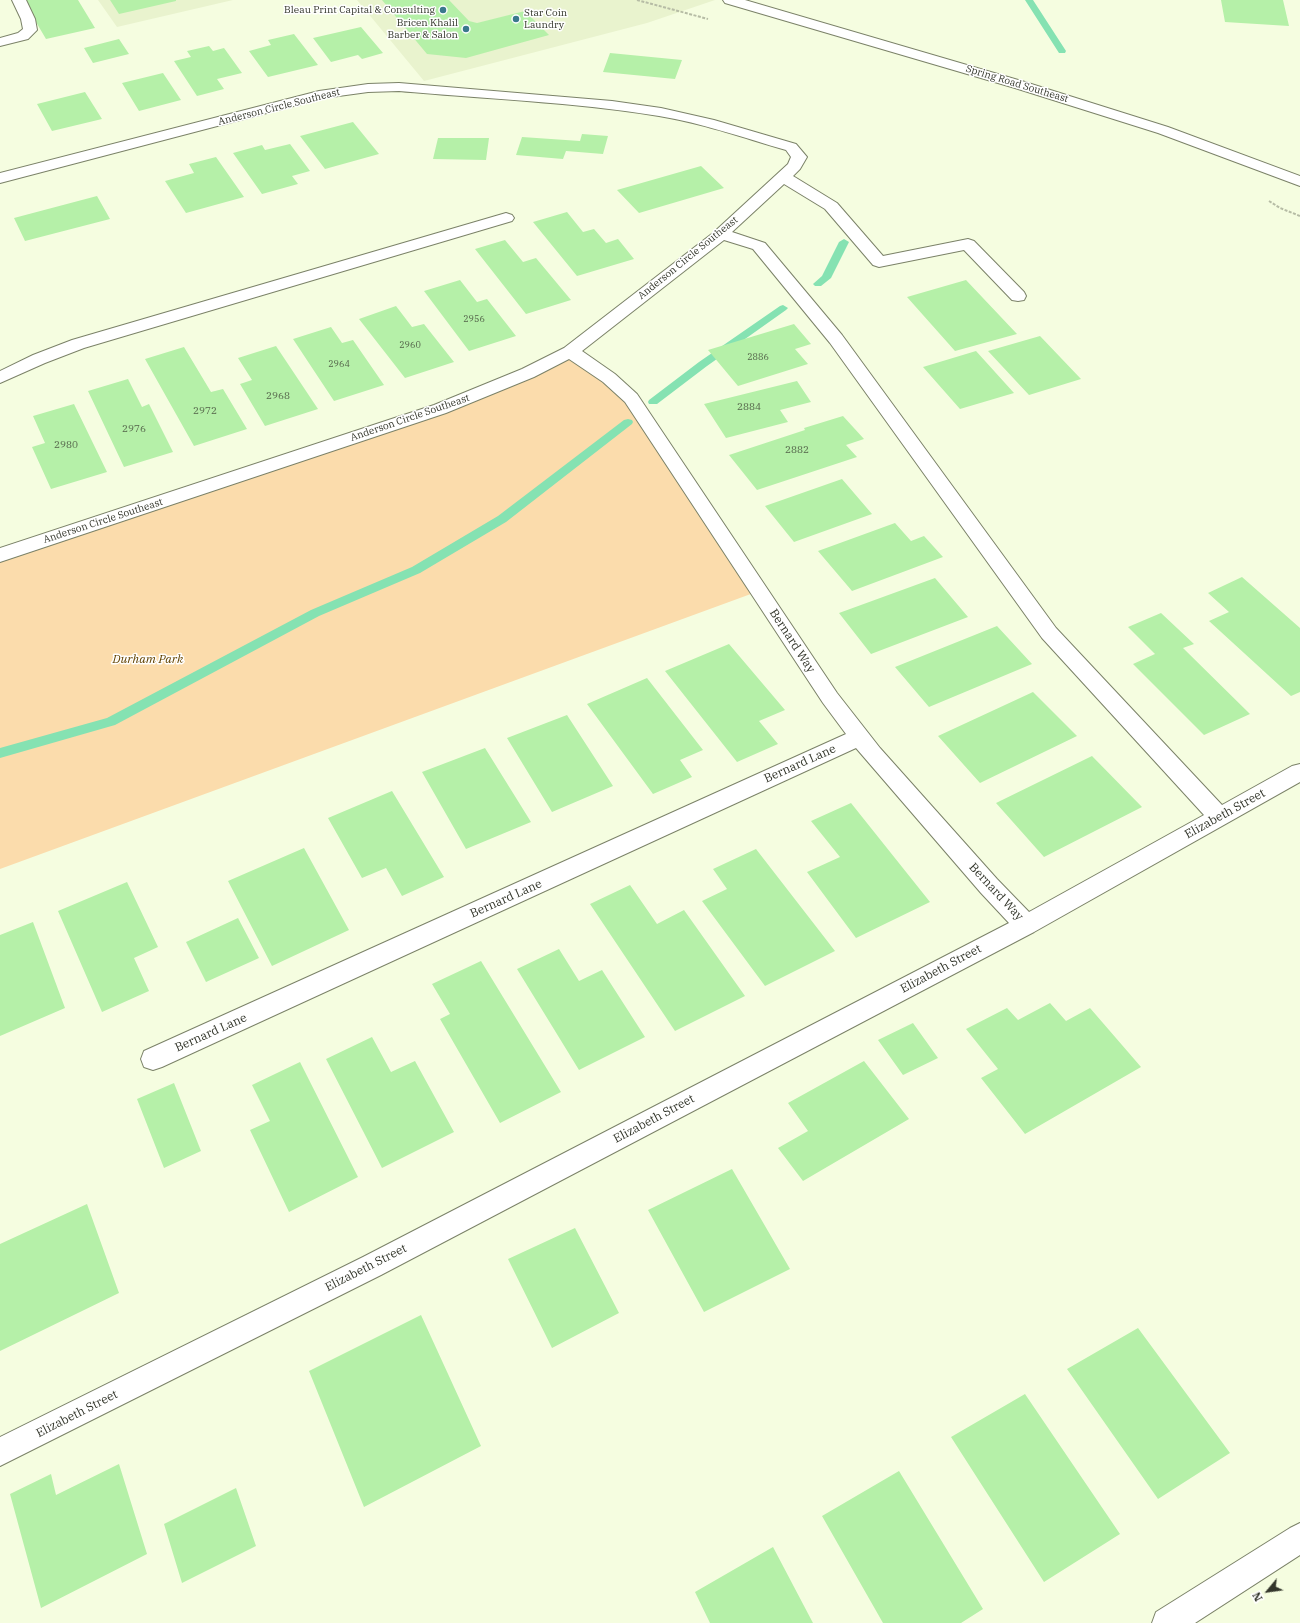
<!DOCTYPE html>
<html>
<head>
<meta charset="utf-8">
<style>
	body { margin:0 }
	#map { position:relative; width:1300px; height:1623px; overflow:hidden; background:#f5fde0; font-family:"IBM Plex Serif",serif }
	canvas { display:block }
	.north { position:absolute; left:1248px; top:1571px; width:40px; height:40px; -webkit-text-stroke:3px #fff; paint-order:stroke; rotate:241deg; font-size:11px; font-weight:700; line-height:16px; text-align:center; color:#33362b }
	.north::after { content:''; display:block; margin:auto; width:14px; height:18px; background:#33362b; clip-path:polygon(50% 0,100% 100%,50% 72%,0 100%) }
</style>
</head>
<body>
<div id="map">
<canvas width="1300" height="1623"></canvas>
<div class="north">N</div>
</div>
<script>
const ctx = document.querySelector('canvas').getContext('2d');
ctx.lineJoin = 'round';
function paint(path, color) { ctx.fillStyle = color; ctx.fill(path, 'evenodd'); }
function trace(path, color, width, dash) { ctx.strokeStyle = color; ctx.lineWidth = width; ctx.lineCap = dash ? 'butt' : 'round'; ctx.setLineDash(dash || []); ctx.stroke(path); }
function drawText(font, color, halo, rows, align = 'center') {
  ctx.font = font + ' "IBM Plex Serif",serif'; ctx.lineWidth = 3; ctx.setLineDash([]); ctx.textBaseline = 'middle'; ctx.strokeStyle = halo; ctx.fillStyle = color; for (const [text, x, y, turn = 0] of rows) {
    ctx.save(); ctx.translate(x, y); ctx.rotate((+turn || 0) * Math.PI / 180); ctx.textAlign = isNaN(turn) ? turn : align; if (halo) ctx.strokeText(text, 0, 0); ctx.fillText(text, 0, 0); ctx.restore();
  }
}
const built = new Path2D(`
	M98,0h135l-116,27z
	M357,0h358l-68,23 -223,58z`);
const green = new Path2D(`
	M570,352l45,29 144,210 -759,278v-314l440,-146z`);
const stream = new Path2D(`
	M1025,0h8l33,51 -1,2h-6z
	M844,239l5,3 -18,36 -10,8h-6l-2,-2 9,-8 17,-34z
	M783,305l5,3 -2,2 -79,56 -50,38h-8l-1,-2 1,-2 50,-38 81,-56z
	M628,419l4,1 1,2 -1,2 -126,98 -86,51 -101,43 -204,109 -115,33v-10l107,-30 204,-108 101,-43 86,-51 126,-96z`);
const building = new Path2D(`
	M23,0h55l17,28 -49,11z
	M110,0h66v1l-57,13z
	M382,0h67l20,21 8,2 48,-12 24,24 -83,23 -39,-4z
	M1221,0h62l6,26 -64,-4z
	M361,27l22,26 -21,6 -4,-4 -27,7 -18,-24z
	M294,34l24,31 -50,12 -19,-26 22,-6 -3,-5z
	M119,39l10,15 -36,9 -9,-15z
	M209,46l4,5 11,-3 18,25 -25,6 7,10 -27,7 -23,-35 17,-4 -4,-6z
	M610,53l72,7 -7,19 -72,-7z
	M163,73l18,27 -42,11 -17,-28z
	M85,92l17,27 -50,12 -15,-27z
	M353,122l26,32 -54,15 -25,-33z
	M582,134l26,2 -5,18 -37,-3 -3,8 -47,-4 6,-18 58,4z
	M438,138h51l-3,22 -53,-1z
	M290,144l20,27 -18,5 6,8 -36,10 -29,-41 29,-8 3,5z
	M216,157l28,40 -58,16 -21,-32 29,-8 -5,-9z
	M701,166l23,22 -85,25 -22,-23z
	M97,196l13,23 -85,22 -11,-23z
	M567,212l16,20 11,-3 12,14 12,-4 16,20 -57,17 -44,-54z
	M505,240l18,22 13,-4 35,42 -45,14 -51,-65z
	M460,280l17,22 10,-3 29,37 -47,15 -45,-60z
	M966,280l51,54 -62,17 -48,-54z
	M396,306l16,21 12,-3 30,38 -49,16 -46,-59z
	M794,324l17,20 -16,5 13,15 -70,22 -30,-36z
	M331,327l11,16 11,-3 31,45 -50,16 -41,-62z
	M1040,336l41,43 -52,16 -41,-44z
	M276,346l42,63 -53,17 -25,-42 12,-4 -14,-22z
	M184,347l27,45 12,-3 24,40 -53,17 -49,-87z
	M976,351l38,42 -54,16 -37,-42z
	M128,379l14,28 7,-3 24,48 -49,15 -36,-76z
	M797,381l14,21 -31,8 8,12 -62,16 -22,-34z
	M74,404l33,68 -56,17 -19,-42 13,-4 -12,-27z
	M843,416l21,23 -18,6 11,12 -100,33 -28,-35 76,-25 -1,-2z
	M842,479l30,35 -78,28 -29,-36z
	M895,523l16,18 13,-5 19,21 -91,34 -34,-40z
	M1242,577l58,51v64l-9,4 -82,-75 20,-9 -21,-19z
	M935,578l33,39 -97,37 -32,-41z
	M1161,613l33,31 -11,4 67,66 -46,21 -71,-71 22,-10 -27,-27z
	M997,626l35,38 -103,43 -34,-40z
	M729,644l56,66 -26,11 19,23 -41,18 -72,-91z
	M647,678l56,72 -23,10 12,17 -39,17 -66,-90z
	M1033,692l44,44 -97,47 -42,-47z
	M567,715l46,71 -61,26 -45,-74z
	M485,748l46,74 -65,27 -44,-77z
	M1092,756l50,51 -98,50 -48,-54z
	M392,791l52,86 -42,19 -16,-28 -24,10 -34,-60z
	M851,803l79,99 -74,36 -49,-66 33,-15 -29,-36z
	M304,848l45,82 -77,36 -44,-85z
	M756,849l79,102 -70,35 -63,-85 25,-12 -14,-20z
	M127,882l31,65 -24,11 15,33 -47,21 -44,-101z
	M630,885l27,39 27,-14 61,86 -70,35 -85,-127z
	M238,918l21,40 -53,24 -20,-40z
	M33,922l32,86 -65,28v-101z
	M559,949l20,32 23,-11 43,67 -66,33 -62,-101z
	M481,961l80,131 -61,31 -60,-104 10,-5 -18,-30z
	M1050,1003l16,18 24,-13 51,59 -116,67 -44,-56 17,-9 -32,-40 41,-21 11,12z
	M913,1023l25,35 -35,17 -25,-35z
	M372,1037l19,35 24,-11 39,71 -72,36 -56,-109z
	M864,1061l45,58 -106,62 -25,-33 30,-17 -20,-28z
	M300,1062l58,115 -69,35 -39,-82 20,-9 -18,-36z
	M174,1083l27,68 -37,17 -27,-69z
	M732,1169l58,100 -86,43 -56,-102z
	M87,1204l32,89 -119,58v-107z
	M575,1228l44,85 -67,35 -44,-89z
	M421,1315l60,131 -117,61 -55,-136z
	M1138,1328l92,125 -72,46 -91,-130z
	M1025,1394l95,140 -76,48 -93,-145z
	M119,1464l28,90 -106,54 -31,-114 41,-20 5,21z
	M899,1471l84,138 -22,14h-78l-61,-107z
	M236,1488l20,58 -74,37 -18,-59z
	M773,1547l40,76h-103l-15,-31z`);
const path = new Path2D(`
	M637,0l71,19
	M1269,201l11,7 20,8`);
const minor = new Path2D(`
	M12,0h14l9,19 2,11 -9,9 -28,7v-8l18,-5 5,-4 -2,-10z
	M399,83l213,18 49,7 53,12 82,24 11,13 -7,12 -7,7 44,27 46,53 85,-17 6,2 50,51 2,4 -2,4 -6,1 -6,-1 -48,-50 -85,17 -6,-2 -48,-56 -41,-25 -52,48 33,11 77,92 214,293 166,177 70,-39 8,-2v18l-266,150 -653,343 -381,191v-29l363,-180 646,-334 -28,-30 -125,-145 -694,319 -9,3 -9,-3 -3,-8 3,-8 702,-317 -23,-31 -198,-301 -22,-20 -34,-23 -35,18 -88,36 -446,149v-14l434,-143 88,-36 42,-21 149,-115 75,-69 3,-7 -5,-7c-42,-12 -84,-27 -127,-34 -85,-14 -173,-17 -260,-25l-31,1 -44,6 -324,85v-10l319,-82 49,-7zM724,240l29,9 77,94 212,295 162,177 -175,97 -32,-33 -117,-131 -43,-55 -200,-299 -22,-20 -33,-23z
	M506,213l6,2 2,3 -2,3 -428,127 -39,15 -45,20v-12l33,-16 39,-15z
	M1300,1523v32l-105,68h-43l4,-11 134,-84z`);
const major = new Path2D(`
	M723,0h22l280,82 143,45 132,49v10l-142,-53 -143,-45 -290,-85z`);
const markers = [
	[443,10,4,"#3a798d"],
	[516,19,4,"#3a798d"],
	[466,29,4,"#3a798d"]
];
const farNumbernames = [
	["2956",474,319],
	["2960",410,345],
	["2886",758,357],
	["2964",339,364]
];
const farPoinames = [
	["Bleau Print Capital & Consulting",435,10],
	["Star Coin",524,13,"left"],
	["Laundry",524,25,"left"],
	["Bricen Khalil",458,23],
	["Barber & Salon",458,35]
];
const farStreetnames = [
	["Spring Road Southeast",1017,84,17],
	["Anderson Circle Southeast",279,107,-14],
	["Anderson Circle Southeast",688,258,-39],
	["Anderson Circle Southeast",410,418,-19],
	["Anderson Circle Southeast",103,521,-18]
];
const numberNames = [
	["2968",278,396],
	["2884",749,407],
	["2972",205,411],
	["2976",134,429],
	["2980",66,445],
	["2882",797,450]
];
const streetNames = [
	["Bernard Way",792,641,57],
	["Bernard Lane",800,764,-24],
	["Elizabeth Street",1225,814,-29],
	["Bernard Way",996,892,47],
	["Bernard Lane",506,899,-24],
	["Elizabeth Street",941,969,-28],
	["Bernard Lane",211,1033,-24],
	["Elizabeth Street",654,1119,-28],
	["Elizabeth Street",366,1268,-27],
	["Elizabeth Street",77,1414,-27]
];
const parkNames = [
	["Durham Park",148,660]
];
paint(built, '#e9f3ce');
paint(green, '#fbdcac');
paint(stream, '#85e2b2');
paint(building, '#b5f0a8');
trace(minor, '#7b8268', 2);
trace(major, '#7b8268', 2);
trace(path, '#b6bca5', 2, [3, 1.5]);
paint(minor, '#fff');
paint(major, '#fff');
for (const [x, y, r, color] of markers) { const dot = new Path2D(); dot.arc(x, y, r, 0, 2 * Math.PI); ctx.fillStyle = color; ctx.fill(dot); trace(dot, '#fff', 1.5); }
drawText('9px', '#54644a', null, farNumbernames);
drawText('10px', '#33362b', '#fff', farPoinames, 'right');
drawText('10px', '#33362b', '#fff', farStreetnames);
drawText('10px', '#54644a', null, numberNames);
drawText('12px', '#33362b', '#fff', streetNames);
drawText('italic 12px', '#624300', '#fff', parkNames);
</script>
</body>
</html>
